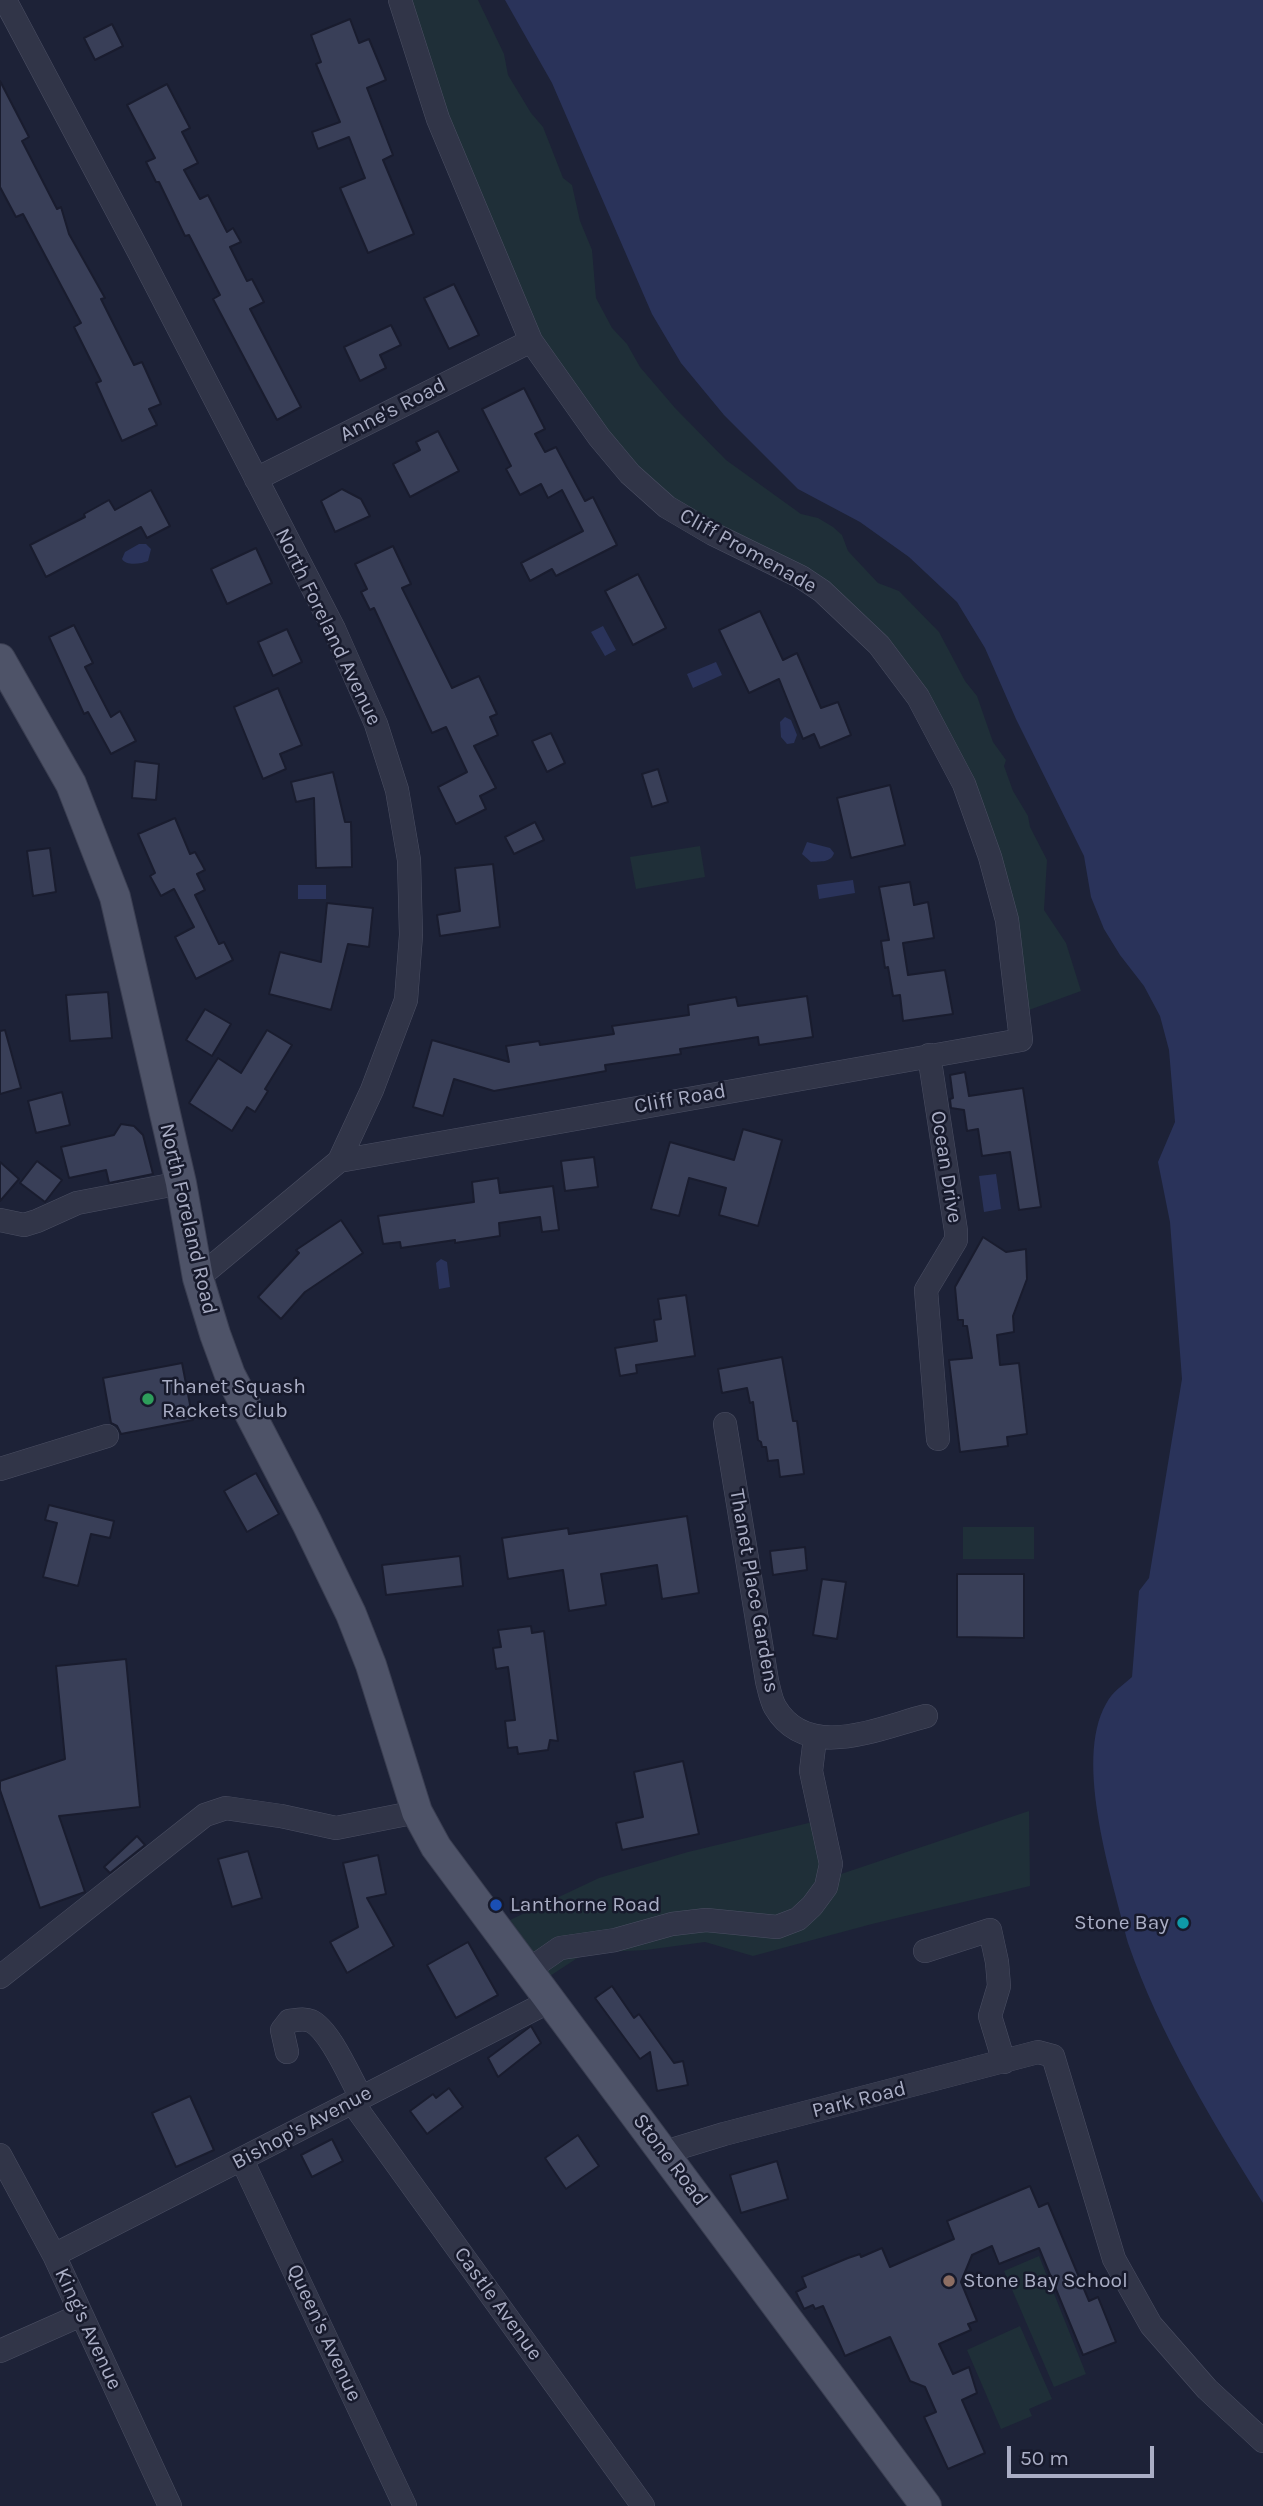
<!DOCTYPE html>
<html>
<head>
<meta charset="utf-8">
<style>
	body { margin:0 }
	#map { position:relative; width:1263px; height:2506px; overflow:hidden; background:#1d2237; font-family:Karla,sans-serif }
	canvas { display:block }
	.scale { position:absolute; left:1007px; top:2446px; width:147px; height:32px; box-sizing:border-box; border:4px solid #aaaec5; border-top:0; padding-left:9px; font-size:21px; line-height:24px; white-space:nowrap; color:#aaaec5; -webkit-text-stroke:5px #171a2c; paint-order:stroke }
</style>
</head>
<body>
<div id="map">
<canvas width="1263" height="2506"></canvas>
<div class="scale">50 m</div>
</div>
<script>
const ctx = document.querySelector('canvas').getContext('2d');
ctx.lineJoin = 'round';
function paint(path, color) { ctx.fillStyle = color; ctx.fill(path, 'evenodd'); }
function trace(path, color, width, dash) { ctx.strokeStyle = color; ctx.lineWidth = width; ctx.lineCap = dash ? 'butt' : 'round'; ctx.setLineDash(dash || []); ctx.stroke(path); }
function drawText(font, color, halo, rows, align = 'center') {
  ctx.font = font + ' Karla,sans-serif'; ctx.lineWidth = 5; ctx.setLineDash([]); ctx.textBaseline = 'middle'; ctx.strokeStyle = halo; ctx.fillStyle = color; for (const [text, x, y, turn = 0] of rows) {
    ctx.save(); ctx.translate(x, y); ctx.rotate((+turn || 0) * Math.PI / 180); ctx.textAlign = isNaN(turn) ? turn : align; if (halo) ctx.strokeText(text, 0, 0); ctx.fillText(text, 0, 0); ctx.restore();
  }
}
const green = new Path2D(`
	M406,0h72l26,54 4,21 23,38 12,14 20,51 9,7 8,36 12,29 4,48 16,30 15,16 13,23 35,41 51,52 75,54 17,4 15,9 9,8 6,16 30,32 21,8 40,41 26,49 12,15 16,46 13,18 -2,6 9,25 15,25 2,11 17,33 -3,50 22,33 15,48 -52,19 -6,-13v-21l-110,-302 -161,-130 -97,-57 -59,-66 -62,-89 -87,-212z
	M700,846l5,31 -69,12 -6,-32z
	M963,1527h71v32h-71z
	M1029,1811l1,75 -158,38 -119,32 -48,-14 -59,8 -61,3 -35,23 -40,-56 89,-42 89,-26 133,-32 4,50 16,4z
	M1039,2256l47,118 -32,13 -50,-116z
	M1020,2326l32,73 -23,10 3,7 -31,13 -34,-79z`);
const water = new Path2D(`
	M505,0h758v2203c-51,-82 -103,-168 -135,-260 -15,-62 -55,-181 -22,-239 6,-12 17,-19 26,-27l7,-86 10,-13 33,-199 -12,-157 -12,-60 17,-40 -6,-72 -9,-34 -16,-30 -24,-31 -16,-26 -13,-32 -7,-41 -68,-137 -31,-71 -28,-46 -48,-45 -49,-35 -62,-33 -74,-74 -43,-52 -29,-49 -100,-231z
	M139,544h7l5,5 -3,12c-7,3 -22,5 -26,-2l3,-7z
	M603,626l13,24 -11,6 -14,-24z
	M716,662l6,13 -29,13 -6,-14z
	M785,717l6,3 6,15 -3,8 -7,1 -6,-7 -1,-15z
	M807,842l23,6 4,5c-3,10 -14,8 -23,9l-9,-8z
	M853,880l2,13 -36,6 -2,-14z
	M298,885h28v14h-28z
	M996,1174l5,35 -17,3 -5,-36z
	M441,1259l6,3 3,25 -11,2 -3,-26z`);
const building = new Path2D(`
	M350,19l9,24 10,-4 17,41 -19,8 26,67 -10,5 31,74 -46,19 -28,-65 25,-10 -16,-41 -31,12 -6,-17 28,-10 -24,-58 5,-2 -10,-27z
	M112,24l11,22 -28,14 -11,-22z
	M0,81l29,56 -7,4 35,68 4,-2 8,27 36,64 -4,1 33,66 8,-3 19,42 -12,5 8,16 -35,16 -26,-58 5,-2 -27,-54 7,-4 -58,-109 -7,3 -16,-30z
	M167,84l23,44 -8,4 16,31 -14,7 16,29 8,-4 19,37 6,-4 8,14 -11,5 17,34 5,-2 12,23 -14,7 51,98 -24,13 -64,-121 7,-4 -31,-60 -4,1 -26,-54h-3l-10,-20 9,-4 -28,-53z
	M454,284l25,51 -30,14 -25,-51z
	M391,325l10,20 -21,10 6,13 -26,13 -16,-34z
	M524,388l21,41 -10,5 10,18 11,-5 29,54 8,-4 24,48 -61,31 -4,-7 -22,12 -9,-18 62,-32 -21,-41 -14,8 -7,-14 -21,11 -14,-26 5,-3 -29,-57z
	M438,431l21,40 -49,26 -17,-33 27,-14 -4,-8z
	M342,489l19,10 9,17 -35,16 -14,-31z
	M151,490l19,36 -23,12 -6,-11 -95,50 -16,-32 55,-28 -1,-3 25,-14 6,10z
	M393,546l18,38 -9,4 50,100 27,-12 18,38 -7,3 8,18 -24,11 22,42 -16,8 6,13 -30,15 -18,-37 29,-15 -21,-45 -14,6 -58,-125 -4,2 -9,-18 6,-3 -12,-25z
	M256,548l16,35 -45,21 -16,-35z
	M638,574l28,54 -33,17 -28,-54z
	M760,611l23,49 14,-7 24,55 17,-6 13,33 -31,13 -6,-14 -11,5 -24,-60 -30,14 -30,-63z
	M74,625l19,38 -8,4 26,50 9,-6 16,30 -25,13 -23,-42 -4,2 -35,-77z
	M287,629l15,33 -29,14 -15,-34z
	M278,688l24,57 -22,9 6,15 -23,10 -29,-72z
	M551,733l14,30 -18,9 -15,-31z
	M135,761l24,3 -3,36 -24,-2z
	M658,769l10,33 -16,5 -10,-33z
	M333,772l12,50h6l1,45 -36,1 -2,-70 -18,4 -5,-20z
	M890,785l15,60 -54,13 -14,-60z
	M175,818l15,36 5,-2 10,18 -8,4 8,16 -10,5 24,49 5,-2 9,18 -37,19 -21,-42 19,-10 -20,-38 -13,7 -11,-20 5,-3 -17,-39z
	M535,822l9,18 -30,14 -9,-17z
	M50,848l6,44 -23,4 -6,-45z
	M493,864l7,63 -60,9 -3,-21 23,-4 -5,-43z
	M910,882l4,23 14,-3 6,36 -31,5 5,32 37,-5 8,44 -50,7 -3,-26 -7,1 -5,-29 -3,1 -4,-27 8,-1 -10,-53z
	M327,903l46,5 -4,39 -21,-3 -17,66 -62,-16 11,-42 41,10z
	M108,992l4,46 -42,3 -4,-46z
	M807,996l6,41 -54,8 -1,-8 -78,12 1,5 -76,11 1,6 -112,20 -40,-12 -11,37 -30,-9 19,-67 77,22 -3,-16 33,-5 1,4 74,-11 -2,-8 77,-11 -1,-10 48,-8 2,9z
	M205,1009l26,15 -19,32 -26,-16z
	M5,1030l16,58 -21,6v-63z
	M267,1030l25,15 -27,44 3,2 -13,21 -8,-5 -15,24 -43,-28 29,-45 23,15z
	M965,1072l4,24 54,-8 18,119 -22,3 -9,-58 -28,4 -4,-27 -11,2 -3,-21 -13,-2 -1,-9 3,-1 -3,-23z
	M62,1092l8,33 -34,8 -8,-32z
	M121,1124l13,2 9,9 10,39 -44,9 -3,-13 -37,8 -8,-31 53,-12z
	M743,1129l39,11 -24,86 -39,-11 7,-27 -37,-10 -10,38 -28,-7 19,-67 64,18z
	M594,1157l4,30 -33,4 -4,-30z
	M37,1161l25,19 -17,22 -25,-19z
	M0,1162l19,17 -19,22z
	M498,1178l2,15 53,-7 6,44 -17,2 -2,-15 -41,6 1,13 -45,7v-3l-54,8 -1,-6 -17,2 -5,-28 96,-14 -2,-20z
	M341,1220l22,33 -58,39 -24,27 -23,-22 41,-44 -3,-3z
	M983,1237l23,15 20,-3 1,30 -14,37 1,16 -17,3 3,30 19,-2 8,71 -20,3 1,9 -48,6 -11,-92 23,-2 -5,-32h-4v-6h-5l-3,-33z
	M686,1295l9,61 -59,9 1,8 -17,3 -5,-28 42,-7 -3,-21 7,-1 -3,-20z
	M782,1357l11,64h4l7,53 -24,3 -2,-17 -10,1 -2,-14h-4l-1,-5 -3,-2 -5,-38 -3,1 -3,-15 -25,5 -4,-24z
	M182,1363l11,57 -72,14 -4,-8 -6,-3 -8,-45z
	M256,1473l23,41 -32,18 -23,-41z
	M49,1505l65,16 -4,17 -19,-4 -13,52 -35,-9 14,-54 -12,-3z
	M687,1516l12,77 -37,6 -5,-34 -56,9 5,31 -37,6 -6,-41 -55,9 -6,-41 66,-10 1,6z
	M805,1547l2,23 -34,5 -3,-24z
	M460,1556l3,30 -77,9 -4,-30z
	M957,1574h67v64l-67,-1z
	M822,1579l24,3 -9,57 -24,-4z
	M531,1626l1,7 12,-2 14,110 -8,-1 -2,10 -30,4 -1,-7 -9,1 -3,-27 10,-1 -7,-53 -12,2 -3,-21 8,-1 -3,-17z
	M126,1659l14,148 -81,9 26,76 -45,16 -40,-118v-9l65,-22 -9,-93z
	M683,1761l16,73 -77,16 -6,-27 27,-6 -9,-45z
	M137,1836l8,9 -35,28 -6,-6z
	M248,1851l14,47 -30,9 -14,-48z
	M378,1855l8,39 -19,4 27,48 -47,27 -17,-31 28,-15 -15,-64z
	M468,1942l30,53 -42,23 -29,-53z
	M612,1986l22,32 5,-4 35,49 9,-2 5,24 -31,6 -7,-39 -10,7 -45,-61z
	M531,2026l10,17 -43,34 -10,-19z
	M449,2088l14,19 -36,27 -17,-23 23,-17 3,4z
	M190,2096l24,54 -38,17 -24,-54z
	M578,2135l21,31 -33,23 -21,-31z
	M332,2139l11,22 -31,16 -11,-22z
	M777,2161l11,38 -47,14 -11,-38z
	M1030,2186l9,21 9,-4 41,98 9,-4 18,45 -33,13 -44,-107 -40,16 -7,-18 -20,9 -11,27 16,39 -9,3 3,6 -32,14 14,30 16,-7 8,26 -15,7 23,53 -37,16 -24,-52 12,-5 -11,-25 -15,-6 -20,-44 -45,19 -22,-50 -8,3 -2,-4 -9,4 -8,-17 10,-5 -4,-10 46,-19 12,-4 1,3 21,-9 8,19 64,-28 -7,-18z`);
const minor = new Path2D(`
	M5,0l134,252 195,377 42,95 21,66 12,70 2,75 -5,65 -34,90 -33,71 -141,117
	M256,479l275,-138
	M929,1055l27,176v9l-30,50 12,149
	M339,1161l682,-121 -14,-120 -17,-63 -26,-73 -46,-87 -39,-52 -57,-54 -21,-14 -88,-43 -46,-27 -37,-33 -31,-37 -68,-96 -93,-222 -38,-119
	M0,1220l24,5 13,-4 40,-18 104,-20
	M725,1424l42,257c2,8 4,19 8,26 32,55 103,21 151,9
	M0,1469l107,-33
	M925,1951l65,-21 7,32 2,24 -9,30 14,46
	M527,1971l33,-23 55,-8 57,-16 34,-4 71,7 21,-8 14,-13 14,-19 5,-23 -20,-93 4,-33
	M0,1977l205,-162 21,-7 55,8 55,12 81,-16
	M287,2052l-5,-22 7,-9c8,-1 15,-3 22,0 19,9 39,57 50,76
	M352,2102l291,404
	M665,2152l59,-18 314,-82 15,4 61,203 37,66 56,64 56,52
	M0,2155l54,100 116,251
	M242,2160l163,346
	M54,2255l496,-254
	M0,2351l81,-36`);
const major = new Path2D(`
	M0,659l71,125 44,113 66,286 17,95 17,56 15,41 77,148 44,91 20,51 46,147 19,35 490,659`);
const markers = [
	[148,1399,7,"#2e9e5b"],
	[496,1905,7,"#1a4fb4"],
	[1183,1923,7,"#0f9aa8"],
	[949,2281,7,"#8d6e63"]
];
const streetNames = [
	["Anne's Road",393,410,-27],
	["Cliff Promenade",748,551,29],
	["North Foreland Avenue",328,627,64],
	["Cliff Road",680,1099,-10],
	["Ocean Drive",946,1167,81],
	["North Foreland Road",188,1219,77],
	["Thanet Place Gardens",754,1591,80],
	["Park Road",859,2100,-14],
	["Bishop's Avenue",302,2128,-28],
	["Stone Road",670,2160,53],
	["Castle Avenue",498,2304,54],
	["King's Avenue",88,2329,65],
	["Queen's Avenue",324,2333,65]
];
const poiNames = [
	["Thanet Squash",162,1387],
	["Rackets Club",162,1411],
	["Lanthorne Road",510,1905],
	["Stone Bay",1169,1923,"right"],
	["Stone Bay School",963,2281]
];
paint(green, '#1f2f38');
paint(water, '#2a335a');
paint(building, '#393f58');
trace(building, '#191c2e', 2);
trace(minor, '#4b4f63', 24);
trace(major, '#3a3e51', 32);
trace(minor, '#313548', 23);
trace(major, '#4e5368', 30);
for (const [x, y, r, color] of markers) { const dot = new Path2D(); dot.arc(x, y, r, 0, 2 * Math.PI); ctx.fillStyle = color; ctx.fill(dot); trace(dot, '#171a2c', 2.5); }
drawText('21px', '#aaaec5', '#171a2c', streetNames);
drawText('21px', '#aaaec5', '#171a2c', poiNames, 'left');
</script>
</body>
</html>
